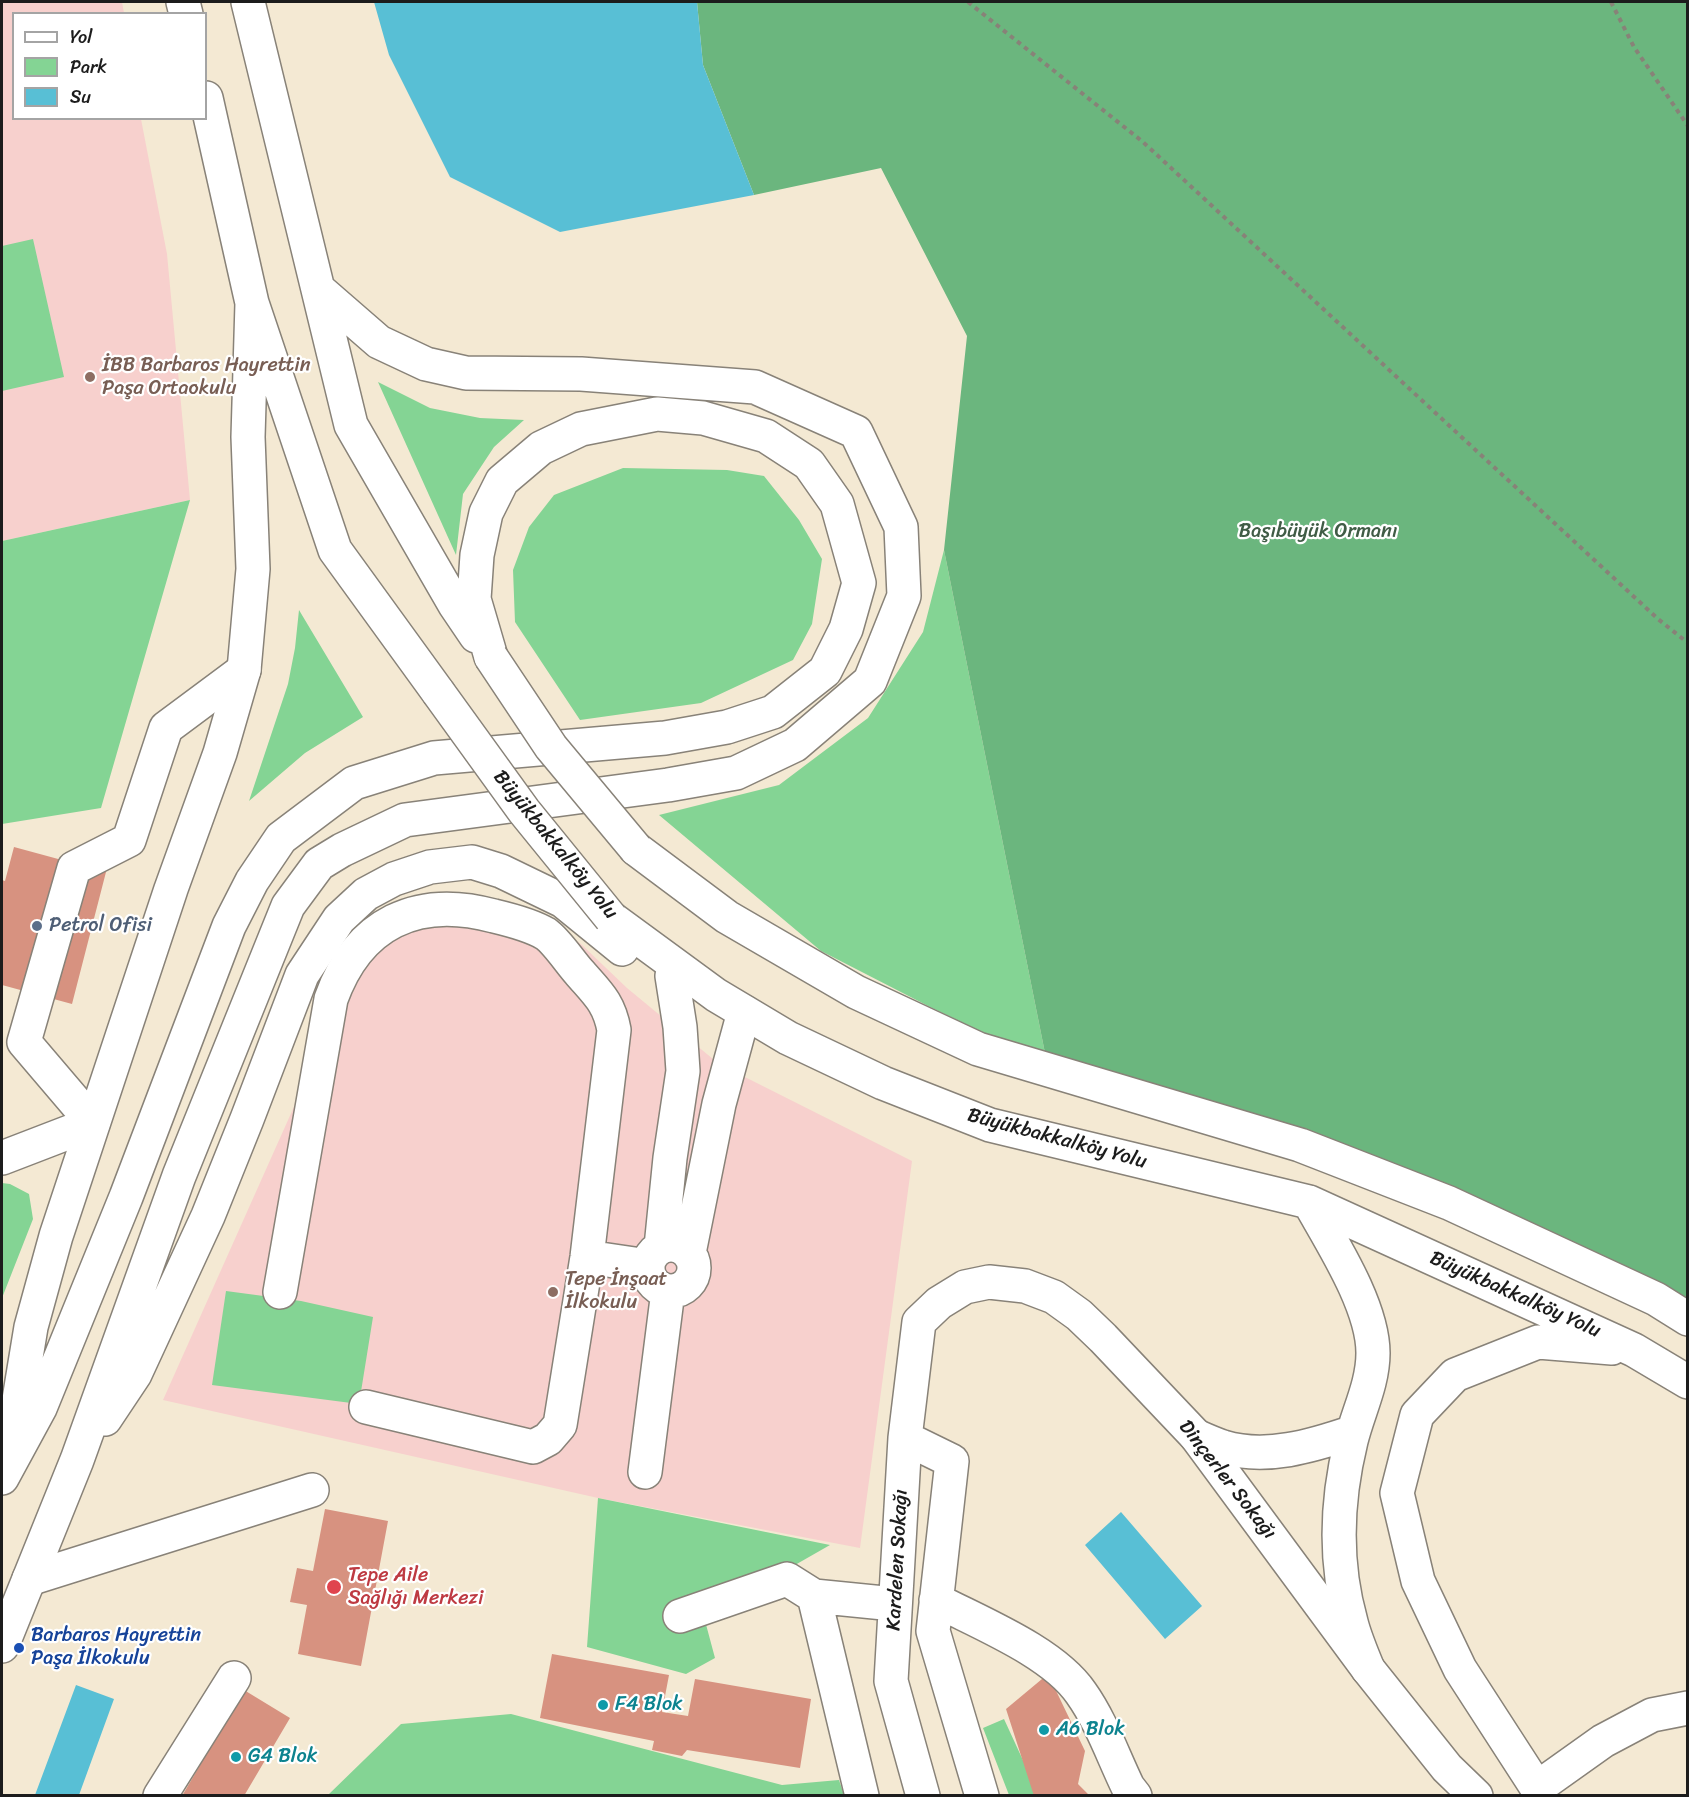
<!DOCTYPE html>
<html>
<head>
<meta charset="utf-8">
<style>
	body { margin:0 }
	#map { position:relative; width:1689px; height:1797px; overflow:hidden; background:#f4e9d3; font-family:Sriracha,sans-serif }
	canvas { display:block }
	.frame { position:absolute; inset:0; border:3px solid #1c1c1c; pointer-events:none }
	.legend { position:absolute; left:12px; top:12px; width:195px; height:108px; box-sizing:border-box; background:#fff; border:2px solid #a4a4a4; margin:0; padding:8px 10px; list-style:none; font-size:18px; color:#1c1c1c }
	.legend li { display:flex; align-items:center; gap:12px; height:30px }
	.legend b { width:30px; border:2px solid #a4a4a4 }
</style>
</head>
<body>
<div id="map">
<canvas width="1689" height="1797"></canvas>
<div class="frame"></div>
<ul class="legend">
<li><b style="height:8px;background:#fff"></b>Yol</li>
<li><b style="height:16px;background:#84d494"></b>Park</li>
<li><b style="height:16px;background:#58bfd5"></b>Su</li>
</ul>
</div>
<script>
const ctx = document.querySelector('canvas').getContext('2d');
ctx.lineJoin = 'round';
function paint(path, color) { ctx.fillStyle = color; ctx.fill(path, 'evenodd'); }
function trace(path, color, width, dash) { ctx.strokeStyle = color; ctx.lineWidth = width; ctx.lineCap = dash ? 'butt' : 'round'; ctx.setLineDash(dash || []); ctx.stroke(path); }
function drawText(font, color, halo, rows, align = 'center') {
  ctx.font = font + ' Sriracha,sans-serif'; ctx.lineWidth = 4.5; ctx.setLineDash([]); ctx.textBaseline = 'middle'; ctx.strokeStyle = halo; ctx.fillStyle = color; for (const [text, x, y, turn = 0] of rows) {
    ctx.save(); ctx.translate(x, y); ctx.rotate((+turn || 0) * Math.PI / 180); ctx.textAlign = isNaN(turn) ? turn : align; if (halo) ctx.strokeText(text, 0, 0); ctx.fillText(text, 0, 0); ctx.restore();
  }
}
const built = new Path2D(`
	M2,2h120l2,11 -110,1v104l127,1 26,135 23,246 -188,41z
	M418,916l132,5 32,24 45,43 92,76 193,97 -52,387 -262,-50 -435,-98 188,-421 27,-38z`);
const green = new Path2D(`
	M33,239l31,138 -62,14v-145z
	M378,382l52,26 50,10 44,2 -30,27 -31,47 -7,61z
	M623,468l104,2 37,6 35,44 23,39 -10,65 -19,36 -92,43 -121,17 -65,-98 -2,-52 16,-43 25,-32z
	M190,500l-89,308 -99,16v-283z
	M944,550l103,513 -117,-56 -109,-56 -162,-136 120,-30 89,-67 55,-86z
	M299,610l64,107 -58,36 -56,48 39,-117 7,-36z
	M2,1183l8,1 19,10 4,25 -31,79z
	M226,1291l75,10 72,16 -14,87 -147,-19z
	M598,1498l232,47 -126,72 11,41 -29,16 -99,-27z
	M511,1714l271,71 57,-5 5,15h-516l73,-71z
	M1004,1719l35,76h-30l-26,-67z`);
const forest = new Path2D(`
	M697,2h990v1313l-194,-101 -446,-151 -103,-513 23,-214 -86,-168 -127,27 -51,-130z`);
const water = new Path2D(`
	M374,2h323l6,63 51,130 -194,37 -110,-55 -61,-122z
	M1121,1512l81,94 -37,33 -80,-94z
	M76,1685l38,14 -35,96h-44z`);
const building = new Path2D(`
	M14,847l92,25 -34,132 -70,-19v-105l3,1z
	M325,1509l63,12 -27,145 -63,-12 9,-49 -17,-3 7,-34 16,3z
	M552,1654l117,21 -7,37 26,4 7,-37 116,20 -11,69 -113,-18 -5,6 -30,-6 2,-9 -114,-23z
	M1048,1674l37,77 -7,33 12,12h-56l-28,-87z
	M244,1690l46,28 -46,78h-62z`);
const path = new Path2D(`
	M968,2l175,140 515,477 30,24
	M1611,2l23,45 54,79`);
const minor = new Path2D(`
	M2,1158l91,-35 -69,-81 50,-174 55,-28 37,-112 78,-58
	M648 1268a23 23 0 1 1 46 0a23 23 0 1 1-46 0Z
	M661,1247l9,-89 13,-87 -3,-44 -8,-51
	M689,1253l30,-149 25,-92
	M587,1257l61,9
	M280,1292l51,-293c27,-76 86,-104 163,-83 17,4 37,9 52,18 11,8 24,28 33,38 18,21 30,30 35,58l-27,227 -27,168 -12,14 -15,8 -167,-40
	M905,1438l47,23 -19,170 49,165
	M645,1472l23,-181
	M29,1579l283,-89
	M936,1600c44,23 117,52 145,93 20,28 32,63 47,94l7,9
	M680,1616l107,-37 27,17
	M160,1796l74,-118
	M862,1796l-48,-200 80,8
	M923,1796l-32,-115 14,-243 14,-116 20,-19 26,-16 24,-5 36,4 29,11 25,18 24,23 93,98 172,233 79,99 29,28
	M1541,1796l-4,-8 66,-47 49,-26 36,-7`);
const highway = new Path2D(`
	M183,2l3,12
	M248,2l103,423 104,180 21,31
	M206,98l46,205 83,247 103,142
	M636,849l91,68 129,75 122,57 322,96 149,58 207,96 32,20
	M611,918l105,77 72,43 95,45 107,42 319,77 325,148 54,32
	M1309,1202c23,41 64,104 64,151 0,31 -15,59 -22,88 -15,61 -17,121 0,181 4,16 11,32 17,47
	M105,1419l30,-45 73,-158 39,-97 55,-144 37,-56 27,-25 28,-15 36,-12 42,-5 29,9 62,30 59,48
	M1196,1436c9,4 18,8 27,11 43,13 89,-1 130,-15
	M12,1442l19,-115 25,-91 115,-347 49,-136 24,-83 9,-101 -5,-132 4,-134
	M2,1478l38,-70 86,-211 103,-271 23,-45 29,-43 73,-55 80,-25 231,-20 62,-11 46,-15 52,-41 21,-42 13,-46 -22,-79 -28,-40 -43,-28 -63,-18 -46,-4 -76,15 -40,19 -39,33 -16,32 -9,42 -3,44 17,58
	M2,1646l75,-186 102,-284 109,-270 31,-42 23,-14 63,-30 263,-35 68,-12 59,-28 75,-64 34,-85 -3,-69 -45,-95 -101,-45 -174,-13 -115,-1 -40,-9 -47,-22 -61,-53
	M1537,1788l-77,-119 -42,-88 -21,-88 20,-78 38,-40 83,-33 74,6`);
const highwayBridge = new Path2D(`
	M491,657l60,90 85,102
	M438,692l86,119 87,107`);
const markers = [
	[90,377,6,"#8d6e63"],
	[37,926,6,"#5c6f8a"],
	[553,1292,6,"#8d6e63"],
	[334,1587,8,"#e0444e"],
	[19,1648,6,"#1a4fb4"],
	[603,1705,6,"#0f9aa8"],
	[1044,1730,6,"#0f9aa8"],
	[236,1757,6,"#0f9aa8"]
];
const educationNames = [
	["İBB Barbaros Hayrettin",102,366],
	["Paşa Ortaokulu",102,389],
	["Tepe İnşaat",565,1280],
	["İlkokulu",565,1303]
];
const parkNames = [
	["Başıbüyük Ormanı",1318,532]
];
const streetNames = [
	["Büyükbakkalköy Yolu",555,845,51],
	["Büyükbakkalköy Yolu",1057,1139,15],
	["Büyükbakkalköy Yolu",1515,1295,24],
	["Dinçerler Sokağı",1227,1480,52],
	["Kardelen Sokağı",898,1560,-87]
];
const serviceNames = [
	["Petrol Ofisi",49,926]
];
const healthNames = [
	["Tepe Aile",348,1576],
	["Sağlığı Merkezi",348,1599]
];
const transitNames = [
	["Barbaros Hayrettin",31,1636],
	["Paşa İlkokulu",31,1659]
];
const cultureNames = [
	["F4 Blok",615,1705],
	["A6 Blok",1056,1730],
	["G4 Blok",248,1757]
];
paint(built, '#f7d0cd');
paint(green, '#84d494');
paint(forest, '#6bb67e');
paint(water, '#58bfd5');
paint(building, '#d79280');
trace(minor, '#888278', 36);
trace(highway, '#888278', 36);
trace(path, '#888278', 4, [4.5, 4.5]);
trace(minor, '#fff', 33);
trace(highway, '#fff', 33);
trace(highwayBridge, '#888278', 36, []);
trace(highwayBridge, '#fff', 33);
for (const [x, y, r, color] of markers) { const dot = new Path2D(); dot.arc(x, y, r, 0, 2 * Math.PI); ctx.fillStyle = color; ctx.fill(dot); trace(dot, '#fff', 2); }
drawText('20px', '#785e54', '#fff', educationNames, 'left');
drawText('20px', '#405c46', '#fff', parkNames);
drawText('20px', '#1c1c1c', '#fff', streetNames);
drawText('20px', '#4e5e75', '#fff', serviceNames, 'left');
drawText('20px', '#be3a42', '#fff', healthNames, 'left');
drawText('20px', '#164399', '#fff', transitNames, 'left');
drawText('20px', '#0d838f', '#fff', cultureNames, 'left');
</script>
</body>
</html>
